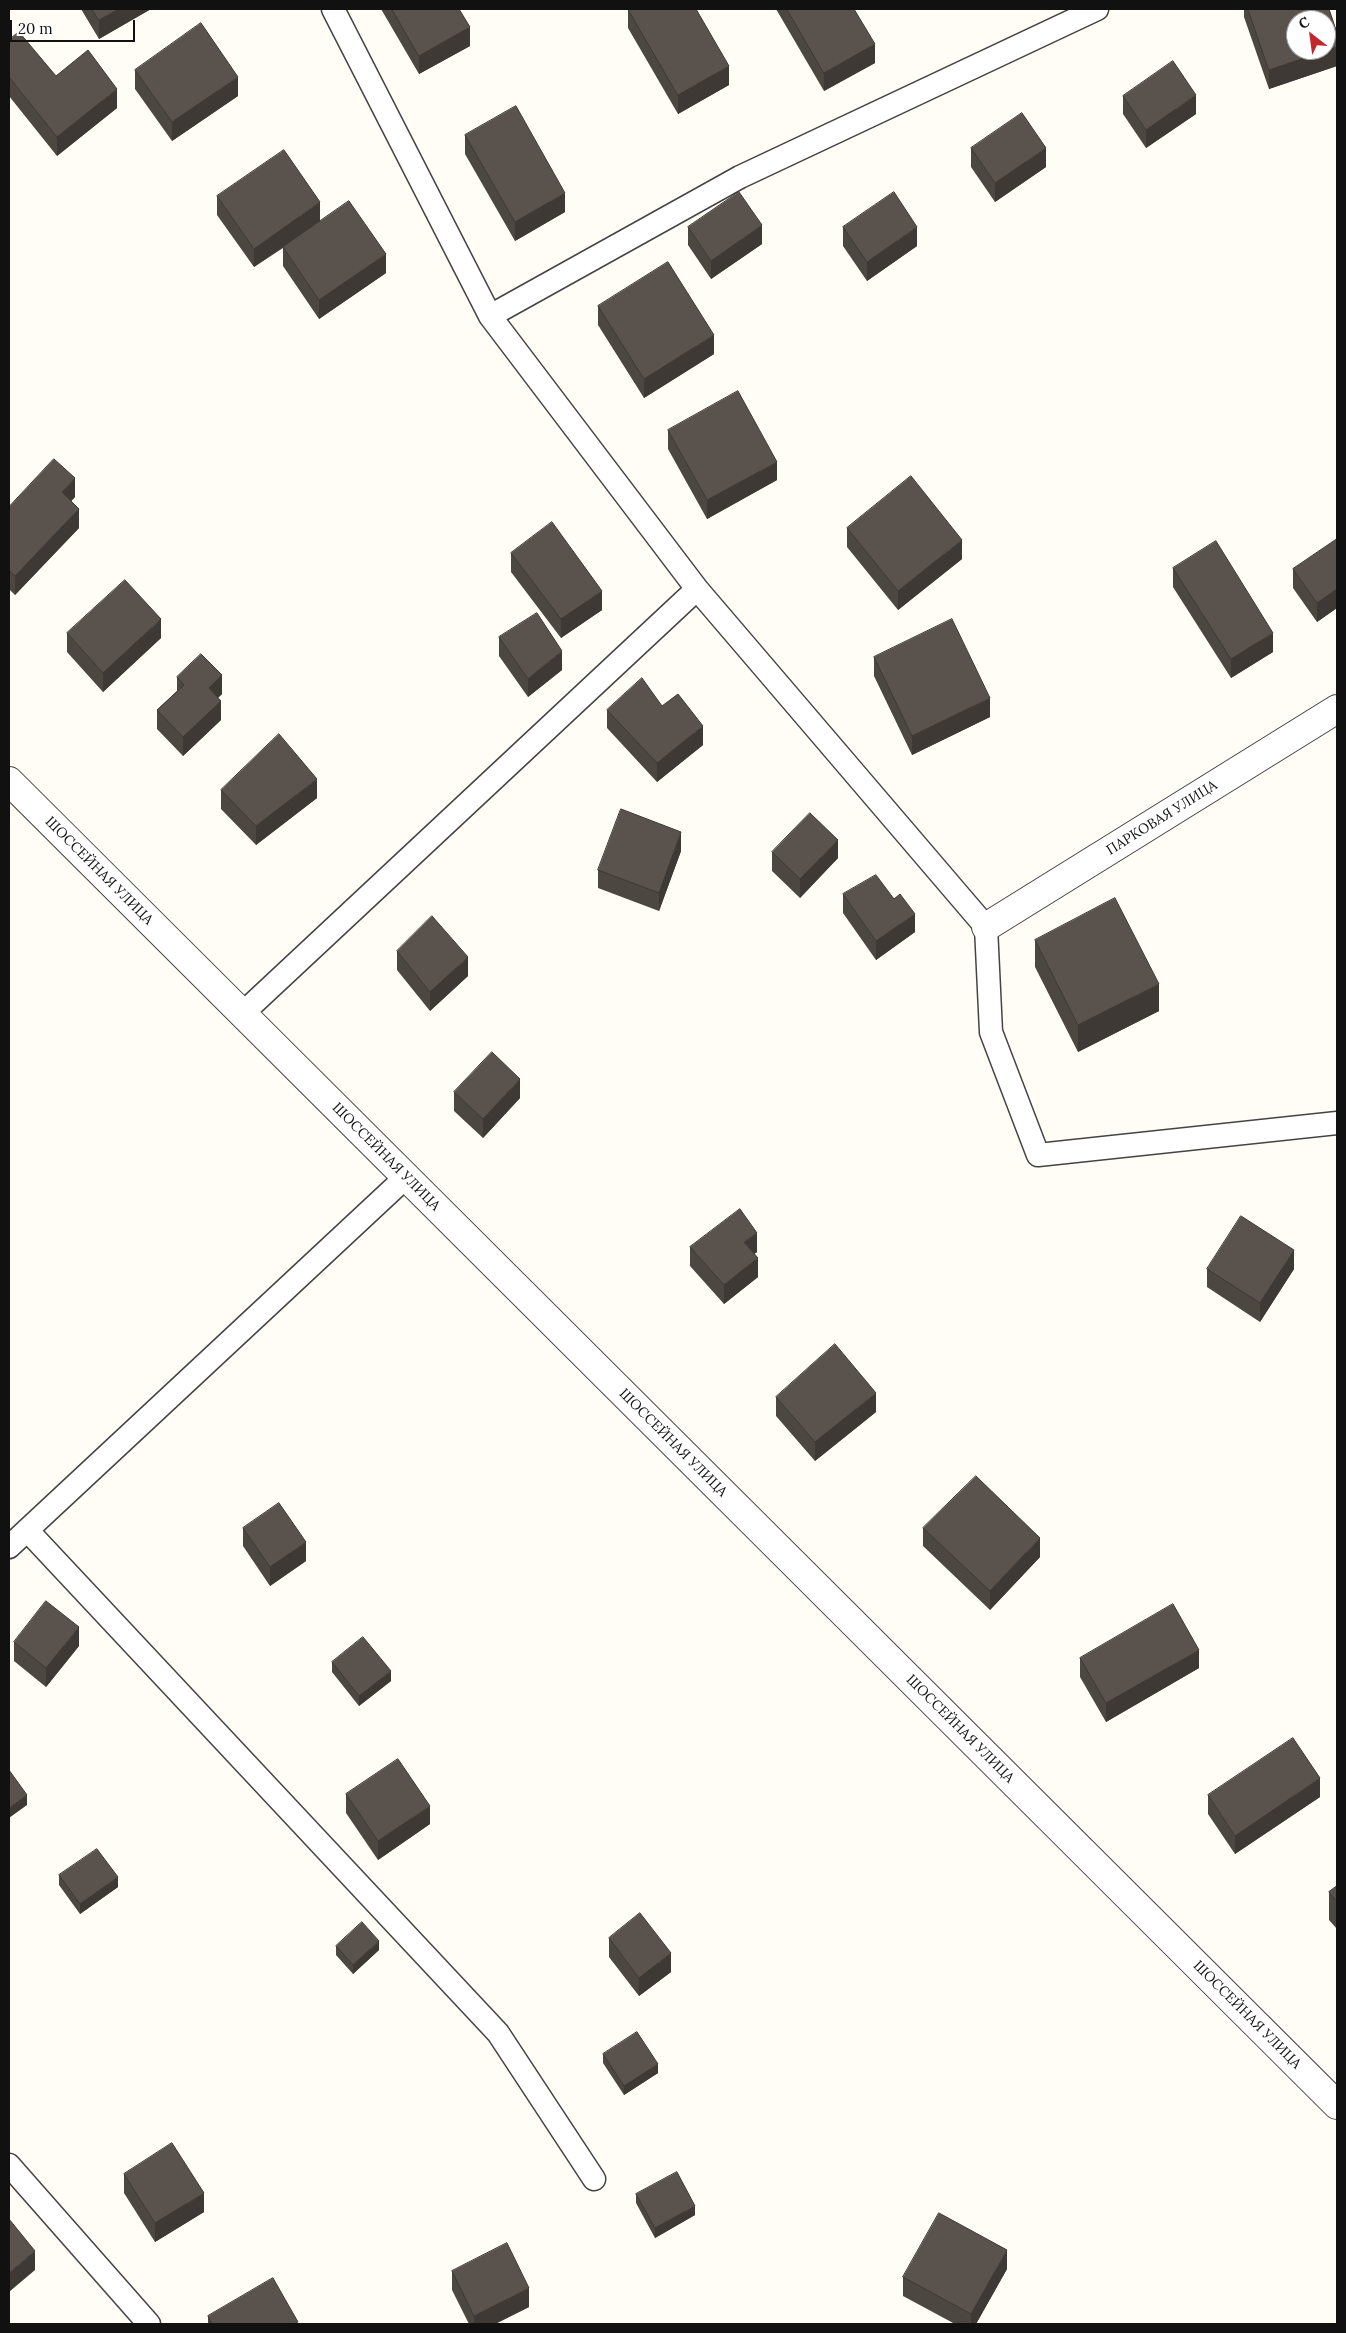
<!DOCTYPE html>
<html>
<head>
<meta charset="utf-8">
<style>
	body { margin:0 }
	#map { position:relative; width:1346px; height:2333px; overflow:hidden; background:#fffdf5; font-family:Lora,serif }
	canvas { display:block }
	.frame { position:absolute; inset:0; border:10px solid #111; pointer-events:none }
	.north { position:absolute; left:1286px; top:10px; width:50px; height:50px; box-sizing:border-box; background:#fff; border:1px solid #a0a0a0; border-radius:50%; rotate:330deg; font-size:14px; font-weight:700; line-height:20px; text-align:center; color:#111 }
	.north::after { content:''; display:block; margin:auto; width:18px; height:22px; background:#c4262e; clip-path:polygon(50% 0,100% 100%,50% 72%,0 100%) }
	.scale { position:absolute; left:10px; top:20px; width:125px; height:22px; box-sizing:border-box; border:2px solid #111; border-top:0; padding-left:6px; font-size:15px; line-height:18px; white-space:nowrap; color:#111; -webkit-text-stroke:4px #fff; paint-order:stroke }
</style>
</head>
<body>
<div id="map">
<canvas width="1346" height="2333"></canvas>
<div class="frame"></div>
<div class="north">С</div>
<div class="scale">20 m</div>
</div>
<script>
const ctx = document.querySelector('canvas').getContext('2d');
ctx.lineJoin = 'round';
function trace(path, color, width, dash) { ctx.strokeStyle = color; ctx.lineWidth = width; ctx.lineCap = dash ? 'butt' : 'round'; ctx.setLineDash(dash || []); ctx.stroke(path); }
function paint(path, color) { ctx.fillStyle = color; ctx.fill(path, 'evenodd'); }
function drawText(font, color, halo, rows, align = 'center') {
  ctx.font = font + ' Lora,serif'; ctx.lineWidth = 5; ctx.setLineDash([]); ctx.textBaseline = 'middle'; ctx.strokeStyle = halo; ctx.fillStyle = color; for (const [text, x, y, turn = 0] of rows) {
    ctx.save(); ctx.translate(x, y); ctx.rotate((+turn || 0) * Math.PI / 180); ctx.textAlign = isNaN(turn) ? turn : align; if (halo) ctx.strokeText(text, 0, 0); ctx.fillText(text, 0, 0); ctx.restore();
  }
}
const service = new Path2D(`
	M333,9l157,307
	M697,589l289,338 5,105 47,123 299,-32
	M242,1014l455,-425 -207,-273 250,-139 357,-168
	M27,1530l471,503 96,146
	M9,1547l397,-370
	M9,2165l140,159`);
const minor = new Path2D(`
	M986,927l351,-218`);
const tertiary = new Path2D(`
	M9,781l1328,1324`);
const wall = new Path2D(`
	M81,9h70l-52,30z
	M381,9h78l11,37 -51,28z
	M628,9l101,76 -51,29 -50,-86z
	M776,9h78l21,54 -51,28z
	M1244,9h85l8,24v33l-68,23 -25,-72z
	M9,40l47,36 61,32 -60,48 -48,-60z
	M135,70l103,26 -66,45 -37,-52z
	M1123,96l73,18 -50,34 -23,-34z
	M465,135l100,77 -50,29 -50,-87z
	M971,148l75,19 -51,35 -24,-35z
	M217,196l103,25 66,52 -67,46 -36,-53v-18l-29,19 -37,-52z
	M688,227l74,17 -51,35 -23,-34z
	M843,227l74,19 -50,35 -24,-35z
	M598,306l116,48 -70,44 -46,-73z
	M668,430l109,50 -70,39 -39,-70z
	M75,497l-4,4 8,27 -64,67 -6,-6v-82z
	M847,528l115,31 -64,51 -51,-63z
	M1337,539v69l-20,14 -24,-34v-19z
	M511,553l91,57 -41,28 -50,-66z
	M1173,568l100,84 -42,26 -58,-91z
	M67,633l94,5 -58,54 -36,-40z
	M499,637l63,33 -34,27 -29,-41z
	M874,657l116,60 -78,38 -38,-79z
	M177,677l45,17 -4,4 3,22 -38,36 -26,-27v-19l20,-19z
	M662,706l41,39 -46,37 -50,-54v-18z
	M221,790l96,8 -61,47 -35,-36z
	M681,851l-22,60 -61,-23v-18z
	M772,852l66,6 -38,40 -28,-27z
	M843,894l72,38 -39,28 -33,-47z
	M1035,940l124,71 -81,41 -43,-85z
	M397,951l71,25 -38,35 -33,-41z
	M454,1092l66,6 -37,40 -29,-27z
	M690,1247l67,5 -3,2 4,23 -34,27 -34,-38z
	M1207,1269h87l-34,53 -53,-35z
	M776,1397l100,15 -61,49 -39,-45z
	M243,1528l63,33 -36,25 -27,-40z
	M923,1528l117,29 -50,53 -67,-64z
	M14,1642l65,4 -33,41 -32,-26z
	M1080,1658l119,10 -93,54 -26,-45z
	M332,1662l59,19 -32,25 -27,-34z
	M346,1794l84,30 -52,36 -32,-47z
	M1208,1795l112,2 -85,57 -27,-40z
	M59,1875l59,12 -38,27 -21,-29z
	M1337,1886v43l-8,-9v-28z
	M609,1938l62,34 -32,24 -30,-39z
	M336,1946l43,4 -26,24 -17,-19z
	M603,2054l55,19 -34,22 -21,-32z
	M124,2174l80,38 -49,30 -31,-49z
	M636,2194l59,21 -40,23 -19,-35z
	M1007,2269l-31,55h-21l-52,-28v-19z
	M452,2271l77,36 -34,17h-26l-17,-34z
	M208,2316l90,8h-90z`);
const shadedWall = new Path2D(`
	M119,9h32l-52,30v-19z
	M470,27v19l-51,28v-18z
	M875,44v19l-51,28v-18z
	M1337,47v19l-68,23v-19z
	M729,66v19l-51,29v-19z
	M238,77v19l-66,45v-19z
	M117,89v19l-60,48v-19z
	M1196,95v19l-50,34v-18z
	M1046,148v19l-51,35v-19z
	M565,193v19l-50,29v-19z
	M320,202v19l-66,46v-18z
	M762,225v19l-51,35v-18z
	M917,227v19l-50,35v-19z
	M386,254v19l-67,46v-19z
	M714,335v19l-70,44v-19z
	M777,462v18l-70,39v-19z
	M75,478v19l-13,14v-19z
	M79,509v19l-64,67v-19z
	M962,540v19l-64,51v-19z
	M1337,589v19l-20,14v-19z
	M602,591v19l-41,28v-19z
	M161,619v19l-58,54v-19z
	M1273,633v19l-42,26v-19z
	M562,651v19l-34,27v-18z
	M222,675v19l-13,12v-18z
	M990,698v19l-78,38v-19z
	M221,701v19l-38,36v-19z
	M703,726v19l-46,37v-19z
	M317,779v19l-61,47v-19z
	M681,832v19l-22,60v-18z
	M838,840v18l-38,40v-19z
	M915,914v18l-39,28v-19z
	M468,957v19l-38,35v-19z
	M1159,984v27l-81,41v-27z
	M520,1079v19l-37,40v-19z
	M757,1233v19l-13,9v-19z
	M1294,1250v19l-34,53v-19z
	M758,1258v19l-34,27v-19z
	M876,1393v19l-61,49v-19z
	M1040,1538v19l-50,53v-19z
	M306,1542v19l-36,25v-19z
	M79,1627v19l-33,41v-19z
	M1199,1650v18l-93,54v-19z
	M391,1671v10l-32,25v-10z
	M1320,1778v19l-85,57v-18z
	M27,1795v10l-18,13v-10z
	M430,1806v18l-52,36v-19z
	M118,1877v10l-38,27v-10z
	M379,1941v9l-26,24v-9z
	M671,1953v19l-32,24v-18z
	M658,2064v9l-34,22v-9z
	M204,2193v19l-49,30v-19z
	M695,2206v9l-40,23v-10z
	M1007,2250v19l-31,55h-5v-10z
	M35,2251v19l-26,22v-19z
	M529,2288v19l-34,17h-21v-8z`);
const building = new Path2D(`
	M92,9h27l-20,11z
	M392,9h67l11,18 -51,29z
	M628,9h68l33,57 -51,29z
	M787,9h67l21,35 -51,29z
	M1248,9h81l8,24v14l-68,23zM1296,20h30v30h-30z
	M201,23l37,54 -66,45 -37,-52z
	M19,32l37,44 32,-26 29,39 -60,48 -48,-60v-37z
	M1173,61l23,34 -50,35 -23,-34z
	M516,106l49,87 -50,29 -50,-87z
	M1022,113l24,35 -51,35 -24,-35z
	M284,150l36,52 -66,47 -37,-53z
	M739,192l23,33 -51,36 -23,-34z
	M894,192l23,35 -50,35 -24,-35z
	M349,201l37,53 -67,46 -36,-53z
	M668,262l46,73 -70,44 -46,-73z
	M738,391l39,71 -70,38 -39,-70z
	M54,459l21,19 -13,14 17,17 -64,67 -6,-6v-63z
	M911,476l51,64 -64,51 -51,-63z
	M552,522l50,69 -41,28 -50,-66z
	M1337,539v50l-20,14 -24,-34z
	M1216,541l57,92 -42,26 -58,-91z
	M125,580l36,39 -58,54 -36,-40z
	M537,613l25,38 -34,28 -29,-42z
	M952,619l38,79 -78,38 -38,-79z
	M201,654l21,21 -13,13 12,13 -38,36 -26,-27 27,-25 -7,-8z
	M642,678l20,28 16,-12 25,32 -46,37 -50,-53z
	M279,734l38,45 -61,47 -35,-36z
	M621,809l60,23 -22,61 -61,-23z
	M810,813l28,27 -38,39 -28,-27z
	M876,875l18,24 6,-5 15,20 -39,27 -33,-47z
	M1115,898l44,86 -81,41 -43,-85z
	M432,916l36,41 -38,35 -33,-41z
	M492,1052l28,27 -37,40 -29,-27z
	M740,1209l17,24 -13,9 14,16 -34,27 -34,-38z
	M1241,1216l53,34 -34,53 -53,-34z
	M835,1344l41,49 -61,49 -39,-45z
	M976,1476l64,62 -50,53 -67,-63z
	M279,1503l27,39 -36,25 -27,-39z
	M46,1601l33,26 -33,41 -32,-26z
	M1173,1604l26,46 -93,53 -26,-45z
	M363,1637l28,34 -32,25 -27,-34z
	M1293,1738l27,40 -85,58 -27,-41z
	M398,1759l32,47 -52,35 -32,-47z
	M9,1770l18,25 -18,13z
	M97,1849l21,28 -38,27 -21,-29z
	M1337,1886v16l-8,-10z
	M640,1913l31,40 -32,25 -30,-40z
	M362,1922l17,19 -26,24 -17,-19z
	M637,2032l21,32 -34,22 -21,-32z
	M172,2143l32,50 -49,30 -31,-49z
	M677,2172l18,34 -40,22 -19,-34z
	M939,2213l68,37 -36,64 -68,-37z
	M9,2219l26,32 -26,22z
	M507,2243l22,45 -55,28 -22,-45z
	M273,2278l25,44 -4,2h-82l-4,-8z`);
const streetNames = [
	["ПАРКОВАЯ УЛИЦА",1162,818,-32],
	["ШОССЕЙНАЯ УЛИЦА",99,871,45],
	["ШОССЕЙНАЯ УЛИЦА",386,1157,45],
	["ШОССЕЙНАЯ УЛИЦА",673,1443,45],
	["ШОССЕЙНАЯ УЛИЦА",960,1729,45],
	["ШОССЕЙНАЯ УЛИЦА",1247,2015,45]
];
trace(service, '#444', 25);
trace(minor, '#444', 30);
trace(tertiary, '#444', 30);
trace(service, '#fff', 22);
trace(minor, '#fff', 28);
trace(tertiary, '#fff', 28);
paint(wall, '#4d4742');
paint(shadedWall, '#3f3936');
paint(building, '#5a524d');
trace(building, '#3f3936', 1);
drawText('14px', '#111', '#fff', streetNames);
</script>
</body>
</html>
